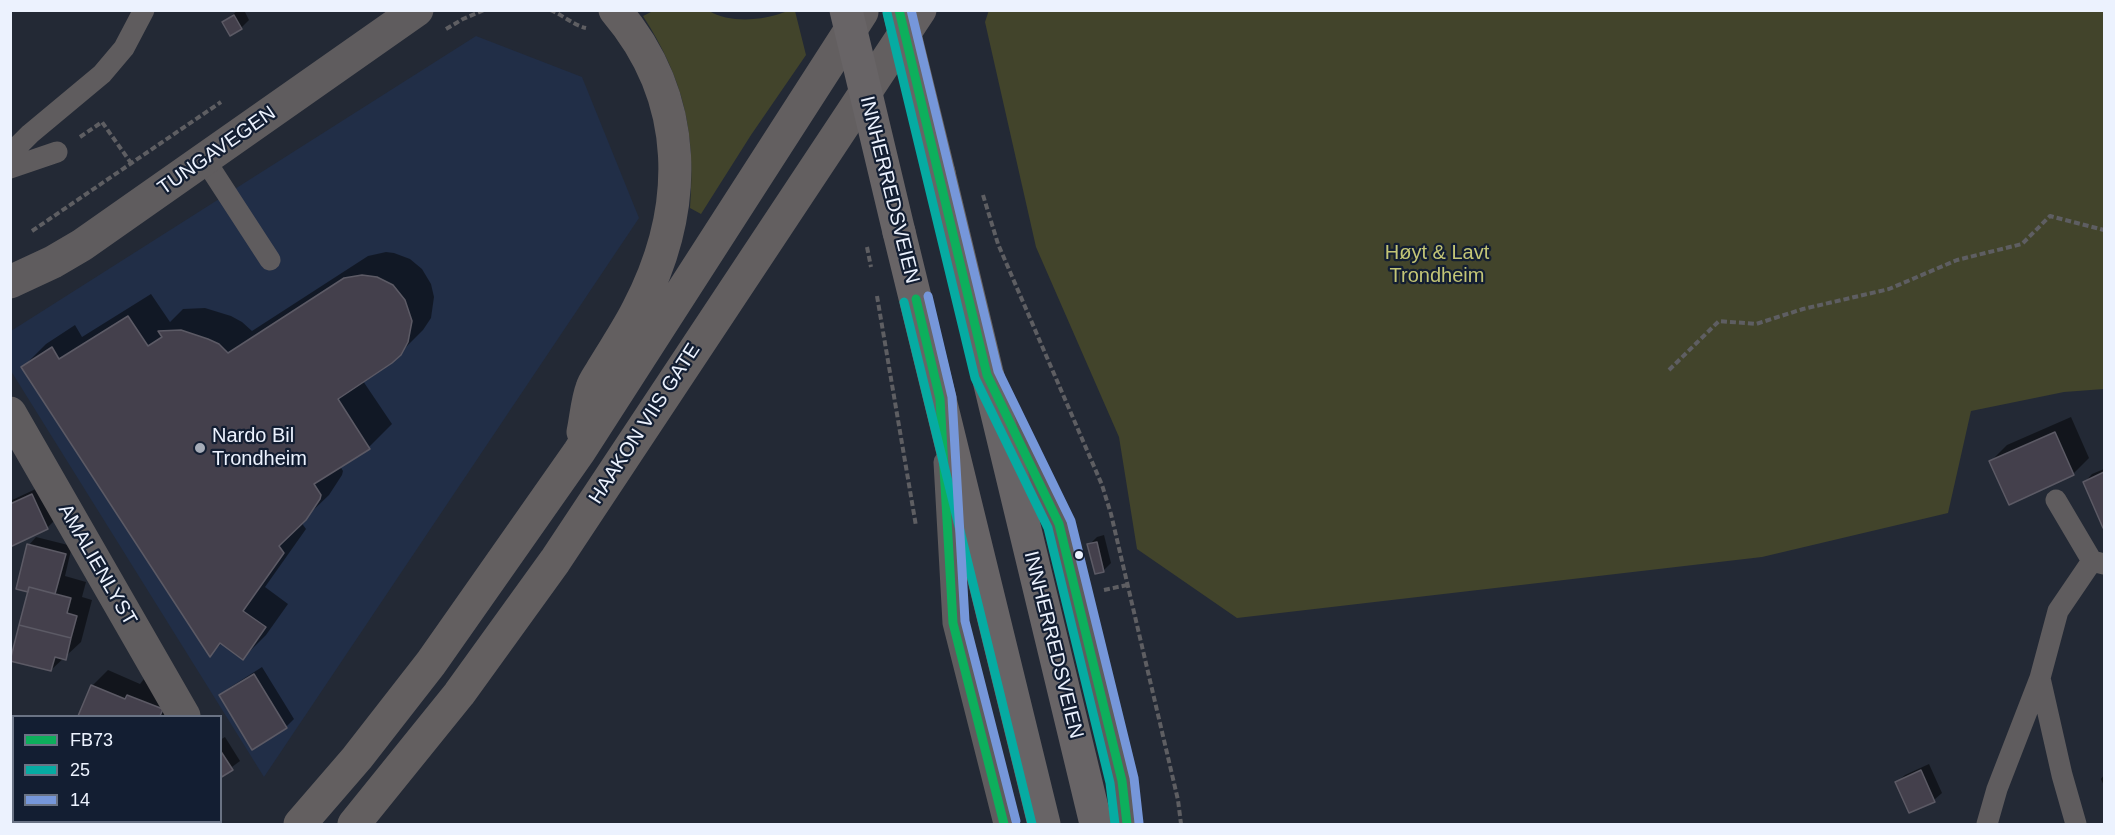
<!DOCTYPE html>
<html>
<head>
<meta charset="utf-8">
<style>
	body { margin:0 }
	#map { position:relative; width:2115px; height:835px; overflow:hidden; background:#232935; font-family:Arial,sans-serif }
	canvas { display:block }
	.frame { position:absolute; inset:0; border:12px solid #ecf2fe; pointer-events:none }
	.legend { position:absolute; left:12px; top:715px; width:210px; height:108px; box-sizing:border-box; background:#131e32; border:2px solid #6a7384; margin:0; padding:8px 10px; list-style:none; font-size:18px; color:#ecf2fe }
	.legend li { display:flex; align-items:center; gap:12px; height:30px }
	.legend b { width:30px; border:2px solid #6a7384 }
</style>
</head>
<body>
<div id="map">
<canvas width="2115" height="835"></canvas>
<div class="frame"></div>
<ul class="legend">
<li><b style="height:8px;background:#0daf5c"></b>FB73</li>
<li><b style="height:8px;background:#06aba2"></b>25</li>
<li><b style="height:8px;background:#7697da"></b>14</li>
</ul>
</div>
<script>
const ctx = document.querySelector('canvas').getContext('2d');
ctx.lineJoin = 'round';
function paint(path, color) { ctx.fillStyle = color; ctx.fill(path, 'evenodd'); }
function trace(path, color, width, dash) { ctx.strokeStyle = color; ctx.lineWidth = width; ctx.lineCap = dash ? 'butt' : 'round'; ctx.setLineDash(dash || []); ctx.stroke(path); }
function drawText(font, color, halo, rows, align = 'center') {
  ctx.font = font + ' Arial,sans-serif'; ctx.lineWidth = 4.5; ctx.setLineDash([]); ctx.textBaseline = 'middle'; ctx.strokeStyle = halo; ctx.fillStyle = color; for (const [text, x, y, turn = 0] of rows) {
    ctx.save(); ctx.translate(x, y); ctx.rotate((+turn || 0) * Math.PI / 180); ctx.textAlign = isNaN(turn) ? turn : align; if (halo) ctx.strokeText(text, 0, 0); ctx.fillText(text, 0, 0); ctx.restore();
  }
}
const built = new Path2D(`
	M476,36l106,41 57,141 -375,559 -253,-406v-40z`);
const green = new Path2D(`
	M989,10l1115,1v378l-40,3 -93,19 -23,102 -186,44 -525,61 -100,-69 -18,-112 -83,-190 -51,-225z
	M709,11c18,11 47,10 67,4 8,-2 11,-5 19,-4l11,44 -55,80 -50,79 -11,-6c6,-76 -6,-128 -47,-192l10,-5z`);
const shadow = new Path2D(`
	M238,10h6l5,10 -8,8 -11,6 -6,-12z
	M386,252l8,1 16,6 12,10 9,15 3,13 -3,21 -8,12 -32,32 -28,19 29,43 -23,23 -29,19 3,5 -1,4 -13,20 -28,27 5,7 -41,58 23,17 -22,31 -23,23 -21,-15 -12,12 -187,-288 23,-23 29,-19 7,12 69,-43 19,28 13,-13 22,-1 26,8 11,6 10,9 116,-75z
	M2071,417l18,41 -16,16 -82,-13 16,-16z
	M2104,469v57l-19,-44 7,-8z
	M40,487l15,33 -8,8 -37,17v-44z
	M1104,535l7,28 -8,8 -14,-26 8,-8z
	M36,537l36,9 -7,30 21,6 -4,15 10,3 -11,42 -30,28 -21,-79 -1,-46z
	M262,667l32,52 -8,8 -65,-31 8,-8z
	M108,670l32,14 4,-5 24,37h-88l12,-30z
	M225,737l15,24 -20,15v-36z
	M1929,764l13,29 -8,7 -37,-18 8,-7z
	M2104,775v11l-3,-7z
	M35,822h52l-2,2h-46z`);
const building = new Path2D(`
	M234,15l8,14 -12,7 -8,-14z
	M362,275l15,2 16,8 12,15 7,21 -4,21 -7,13 -9,8 -54,36 32,50 -56,35 7,11 -1,4 -14,21 -27,26 5,7 -41,58 23,16 -23,33 -23,-17 -10,14 -189,-290 31,-20 7,12 69,-43 20,30 14,-9 -4,-6 23,-1 27,9 11,5 9,9 116,-75z
	M2055,432l19,43 -65,30 -20,-44z
	M2104,472v55l-1,1 -20,-46z
	M32,494l16,35 -38,18v-43z
	M1097,542l7,30 -9,2 -8,-30z
	M27,544l39,10 -11,40 -26,-7 -1,5 -12,-3z
	M29,587l42,11 -4,15 10,3 -6,22 -52,-13z
	M19,625l52,13 -5,22 -11,-3 -4,14 -41,-10z
	M254,674l33,54 -35,22 -33,-55z
	M91,685l34,14 2,-4 36,14 -3,7h-82z
	M220,750l13,20 -13,8z
	M1921,770l14,32 -26,11 -14,-31z
	M34,822h45l-1,2h-45z`);
const path = new Path2D(`
	M550,10c13,5 23,15 36,18
	M446,29l17,-10 21,-9
	M80,137l22,-15 29,41
	M983,195l15,49 104,241 9,29 67,286 3,24
	M32,231l189,-129
	M877,296l39,230
	M1669,370l50,-49 37,3 47,-15 86,-20 68,-29 65,-16 28,-28 54,14
	M1104,590l23,-5`);
const service = new Path2D(`
	M10,154l20,-20 72,-60 22,-26 20,-38
	M205,160l65,100
	M10,168l47,-16
	M1011,424l48,100 63,257 5,43
	M944,462l9,161 51,201
	M2056,500l36,61
	M2040,678l22,97 14,49
	M1987,824l10,-35 43,-111 18,-67 34,-50 12,3`);
const minor = new Path2D(`
	M10,413l174,303
	M138,824l4,-2`);
const tertiary = new Path2D(`
	M10,282l43,-20 29,-17 335,-235`);
const secondary = new Path2D(`
	M583,432c3,-14 4,-31 9,-44 2,-7 8,-14 11,-20 12,-20 25,-39 35,-59 52,-100 53,-210 -23,-299
	M300,824l57,-66 74,-95 148,-211 283,-440
	M354,824l105,-130 96,-133 365,-551`);
const trunk = new Path2D(`
	M939,173l157,651
	M899,232l145,592`);
const pathBridge = new Path2D(`
	M867,247l4,20`);
const trunkBridge = new Path2D(`
	M846,10l53,222
	M899,10l40,163`);
const bus1 = new Path2D(`
	M899,10l88,365 72,149 63,257 5,43
	M916,299l24,100 13,224 51,201`);
const bus2 = new Path2D(`
	M887,13l88,365 73,150 62,255 5,41
	M904,302l128,522`);
const bus3 = new Path2D(`
	M911,10l87,361 73,150 63,257 5,45
	M928,296l24,101 13,224 51,200`);
const markers = [
	[200,448,6,"#a6acb8"],
	[1079,555,5,"#ecf2fe"]
];
const streetNames = [
	["TUNGAVEGEN",217,151,-35],
	["INNHERREDSVEIEN",889,190,76],
	["HAAKON VIIS GATE",645,424,-57],
	["AMALIENLYST",97,565,60],
	["INNHERREDSVEIEN",1053,645,76]
];
const parkNames = [
	["Høyt & Lavt",1437,253],
	["Trondheim",1437,276]
];
const poiNames = [
	["Nardo Bil",212,436],
	["Trondheim",212,459]
];
paint(built, '#212e47');
paint(green, '#42442b');
paint(shadow, '#0007');
paint(building, '#44404c');
trace(building, '#5c5a65', 1.5);
trace(path, '#5e5e62', 4, [6, 3]);
trace(service, '#5f5c5e', 21);
trace(minor, '#5f5c5e', 33);
trace(tertiary, '#5f5c5e', 33);
trace(secondary, '#635f60', 33);
trace(trunk, '#686466', 33);
trace(pathBridge, '#5e5e62', 4, [6, 3]);
trace(trunkBridge, '#686466', 33);
trace(bus1, '#0daf5c', 9);
trace(bus2, '#06aba2', 9);
trace(bus3, '#7697da', 9);
for (const [x, y, r, color] of markers) { const dot = new Path2D(); dot.arc(x, y, r, 0, 2 * Math.PI); ctx.fillStyle = color; ctx.fill(dot); trace(dot, '#131e32', 2); }
drawText('20px', '#ecf2fe', '#131e32', streetNames);
drawText('20px', '#c3c576', '#131e32', parkNames);
drawText('20px', '#ecf2fe', '#131e32', poiNames, 'left');
</script>
</body>
</html>
